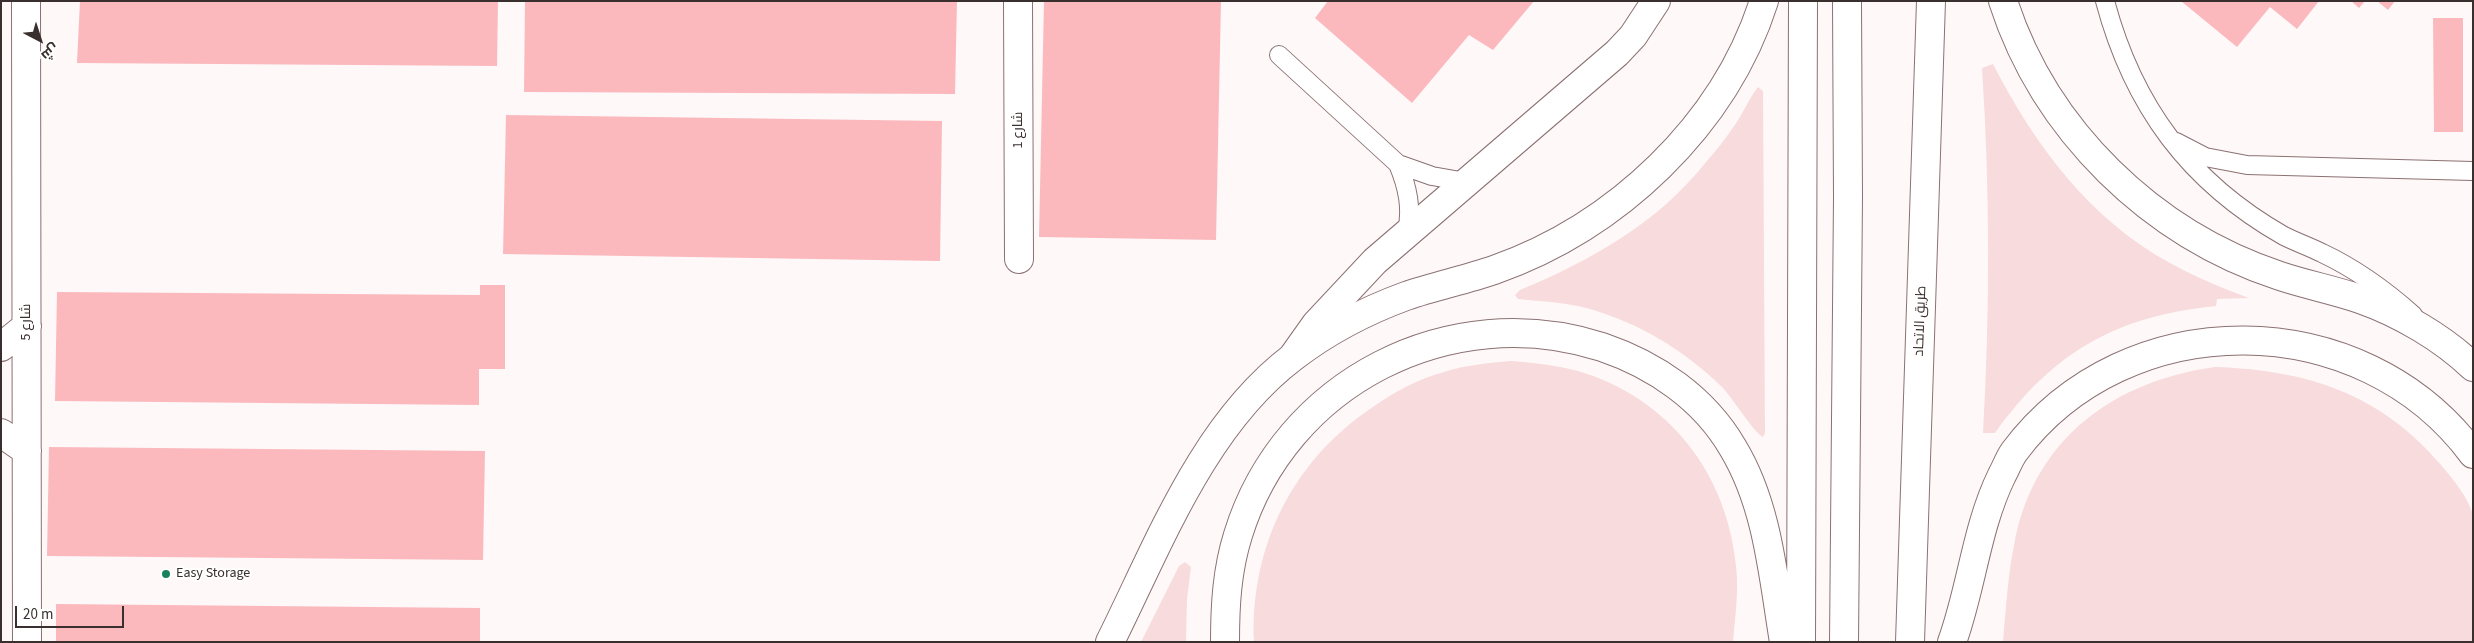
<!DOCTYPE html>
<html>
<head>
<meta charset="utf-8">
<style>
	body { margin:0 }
	#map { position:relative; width:2474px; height:643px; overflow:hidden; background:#fef8f8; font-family:"Source Sans 3",Cairo,sans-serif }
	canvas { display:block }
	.frame { position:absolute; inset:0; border:2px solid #3a2f2f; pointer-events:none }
	.north { position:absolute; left:15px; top:15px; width:50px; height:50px; -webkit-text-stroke:4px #fff; paint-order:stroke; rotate:140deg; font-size:14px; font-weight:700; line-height:20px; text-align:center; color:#3a2f2f }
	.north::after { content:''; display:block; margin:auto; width:18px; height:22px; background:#3a2f2f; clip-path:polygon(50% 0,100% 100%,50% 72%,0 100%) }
	.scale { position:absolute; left:15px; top:606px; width:109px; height:22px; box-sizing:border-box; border:2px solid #3a2f2f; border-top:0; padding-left:6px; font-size:15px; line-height:18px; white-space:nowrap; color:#3a2f2f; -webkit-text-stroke:4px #fff; paint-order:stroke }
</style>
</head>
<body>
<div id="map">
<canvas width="2474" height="643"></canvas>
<div class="frame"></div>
<div class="north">ش</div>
<div class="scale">20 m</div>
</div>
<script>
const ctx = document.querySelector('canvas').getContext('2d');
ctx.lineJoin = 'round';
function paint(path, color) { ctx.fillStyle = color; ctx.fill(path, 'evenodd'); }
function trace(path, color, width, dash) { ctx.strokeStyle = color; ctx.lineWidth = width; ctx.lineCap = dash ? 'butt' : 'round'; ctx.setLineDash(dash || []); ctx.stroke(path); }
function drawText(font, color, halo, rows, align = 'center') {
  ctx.font = font + ' "Source Sans 3",Cairo,sans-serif'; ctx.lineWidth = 4; ctx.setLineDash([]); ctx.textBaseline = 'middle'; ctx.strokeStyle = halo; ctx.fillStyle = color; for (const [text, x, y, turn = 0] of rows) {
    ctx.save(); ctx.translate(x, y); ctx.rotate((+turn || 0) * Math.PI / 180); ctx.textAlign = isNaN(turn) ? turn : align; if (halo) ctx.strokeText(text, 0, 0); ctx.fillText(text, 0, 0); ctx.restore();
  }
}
const green = new Path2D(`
	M1993,64c41,80 96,155 177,199 25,14 52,25 79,35l-32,1 -1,7c-100,10 -163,46 -221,127h-12c7,-123 7,-243 -1,-365z
	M1758,87l5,4 2,342 -2,4c-9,-4 -31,-40 -41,-50 -40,-39 -89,-68 -144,-81 -20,-4 -40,-5 -60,-7l-3,-4 5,-5c70,-29 138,-67 186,-128 9,-10 18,-21 26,-33 10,-13 16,-29 26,-42z
	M1511,361c23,2 45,4 67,10 91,27 149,102 158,195 3,25 -1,51 -3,76h-479c-4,-96 39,-182 119,-235 21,-15 45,-28 71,-35 22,-7 44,-9 67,-11z
	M2215,367c91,3 165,26 226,98 11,13 26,31 31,47 2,10 1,24 1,35 0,31 0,63 0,95h-470c3,-34 5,-69 12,-102 21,-103 100,-159 200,-173z
	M1185,562l6,5 -4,32 -1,43h-45l38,-76z`);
const building = new Path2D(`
	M80,1h418l-1,65 -420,-3z
	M525,1h432l-2,93 -431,-2z
	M1044,1h177l-5,239 -177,-3z
	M1328,1h206l-41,49 -24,-15 -57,68 -97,-85z
	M2181,1h138l-22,28 -27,-22 -33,40z
	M2351,1h14l-6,7z
	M2377,1h18l-7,9z
	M2433,18h30v114h-29z
	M506,115l436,6 -2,140 -437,-7z
	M480,285h25v84h-26v36l-424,-4 2,-109 423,3z
	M49,447l436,4 -2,109 -436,-4z
	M56,604l424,4v34h-424z`);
const lane = new Path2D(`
	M2105,1c28,105 84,181 179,235 12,6 26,11 38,17 34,16 63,37 91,62
	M1279,55l119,109 34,12 34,6
	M2176,142l29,15 42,8 226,6
	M1398,164c10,24 14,44 9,69`);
const street = new Path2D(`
	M26,1l1,641
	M1018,1l1,258
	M1,347l26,-21
	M1294,355l22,-31 59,-63 242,-208 16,-17 23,-35
	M1,433l26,18`);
const primary = new Path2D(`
	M1110,642c49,-98 93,-217 183,-285 34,-26 72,-46 113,-61 29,-10 59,-16 88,-26 122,-43 230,-144 270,-269
	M1225,642c0,-37 2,-72 13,-107 47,-153 212,-237 364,-188 53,18 102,51 131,101 35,58 40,128 51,194
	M1801,642l2,-641`);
const highway = new Path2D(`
	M2003,1c42,130 149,233 277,275 27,9 54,14 80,23 40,14 83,39 113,68
	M1844,642l4,-445 -1,-196
	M1910,642l21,-641
	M1952,642c20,-55 24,-114 50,-167 4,-7 7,-16 12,-23 112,-150 348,-148 459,2`);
const markers = [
	[166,574,5,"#18825d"]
];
const streetNames = [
	["شارع 1",1019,130,-90],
	["طريق الاتحاد",1921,321,-88],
	["شارع 5",27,322,-90]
];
const poiNames = [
	["Easy Storage",176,574]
];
paint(green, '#f8dbdc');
paint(building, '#fbb9be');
trace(lane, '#8b7172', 20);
trace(street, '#8b7172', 30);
trace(primary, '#8b7172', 30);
trace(highway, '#8b7172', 30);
trace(lane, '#fff', 18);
trace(street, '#fff', 28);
trace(primary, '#fff', 28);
trace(highway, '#fff', 28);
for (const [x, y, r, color] of markers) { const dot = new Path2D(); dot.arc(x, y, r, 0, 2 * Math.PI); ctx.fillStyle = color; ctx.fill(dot); trace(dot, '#fff', 2); }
drawText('14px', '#3a2f2f', '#fff', streetNames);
drawText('14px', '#3a2f2f', '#fff', poiNames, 'left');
</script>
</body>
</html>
